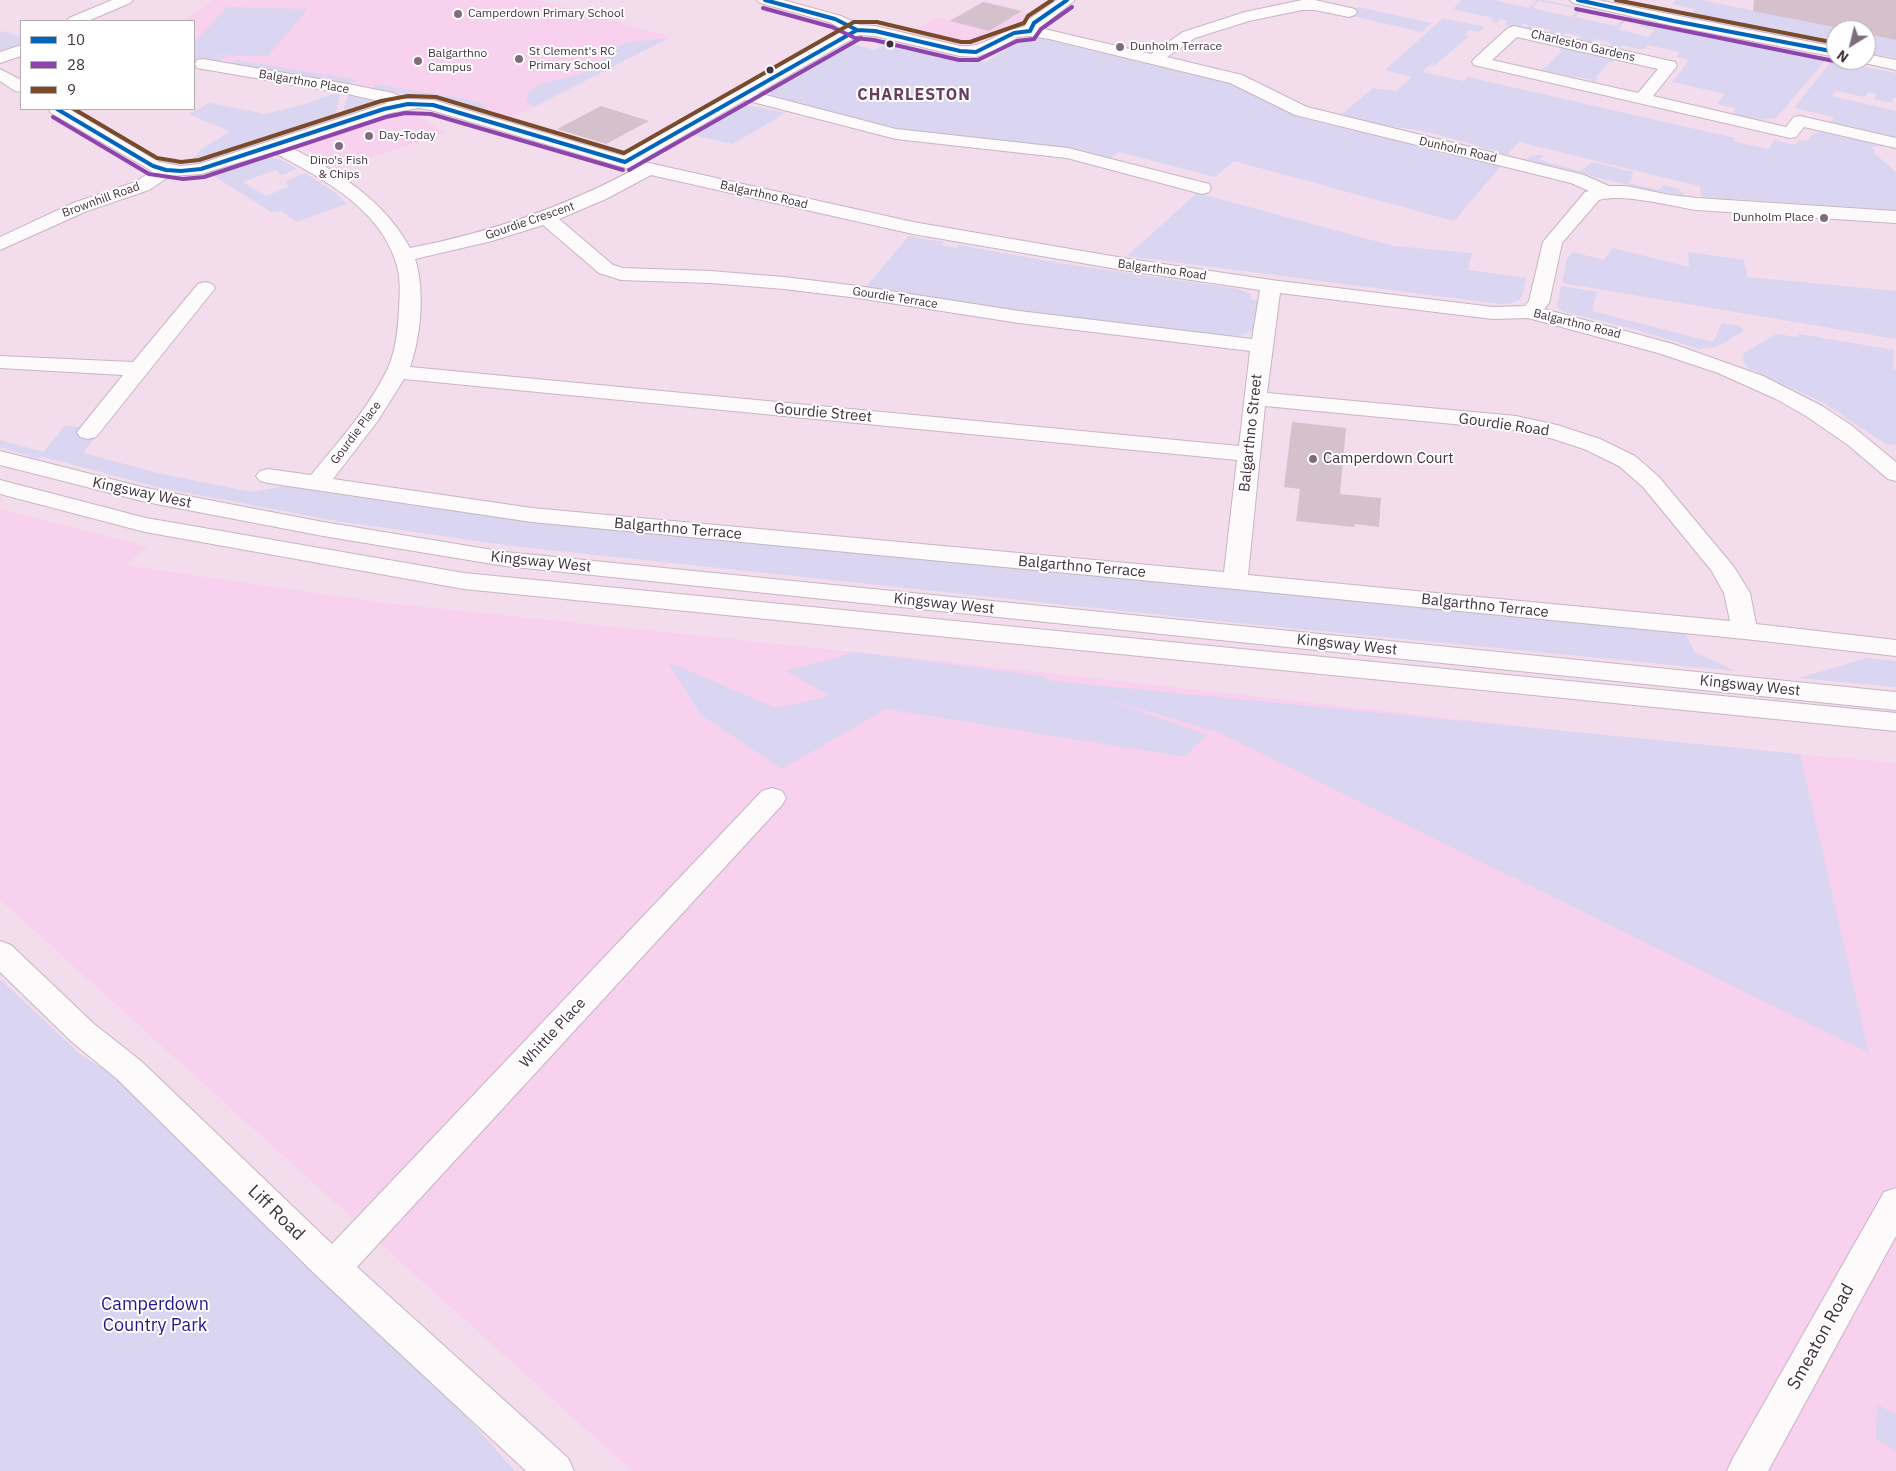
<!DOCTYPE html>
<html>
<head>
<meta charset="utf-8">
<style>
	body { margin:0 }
	#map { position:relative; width:1896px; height:1471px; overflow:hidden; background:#f3dded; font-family:"IBM Plex Sans",sans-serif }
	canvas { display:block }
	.legend { position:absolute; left:20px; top:20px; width:175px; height:90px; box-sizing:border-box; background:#fff; border:1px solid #b3acb2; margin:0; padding:6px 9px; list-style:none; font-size:15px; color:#42303e }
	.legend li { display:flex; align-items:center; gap:10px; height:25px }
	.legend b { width:25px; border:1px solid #b3acb2 }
	.north { position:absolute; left:1826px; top:20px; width:50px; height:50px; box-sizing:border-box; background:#fff; border:1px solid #b3acb2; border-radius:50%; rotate:216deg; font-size:14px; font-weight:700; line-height:20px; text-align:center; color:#42303e }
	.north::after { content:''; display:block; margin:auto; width:18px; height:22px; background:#806d7b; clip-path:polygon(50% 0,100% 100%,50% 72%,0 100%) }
</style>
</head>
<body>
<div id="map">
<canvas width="1896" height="1471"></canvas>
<ul class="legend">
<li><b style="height:6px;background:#0065bd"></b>10</li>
<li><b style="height:6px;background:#8e44ad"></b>28</li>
<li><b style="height:6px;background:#7a4b2a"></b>9</li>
</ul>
<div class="north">N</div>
</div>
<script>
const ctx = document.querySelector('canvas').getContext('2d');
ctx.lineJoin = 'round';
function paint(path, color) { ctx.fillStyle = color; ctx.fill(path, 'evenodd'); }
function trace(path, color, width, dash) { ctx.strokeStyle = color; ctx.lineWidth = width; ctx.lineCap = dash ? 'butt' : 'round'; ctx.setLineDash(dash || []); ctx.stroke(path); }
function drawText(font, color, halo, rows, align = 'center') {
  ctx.font = font + ' "IBM Plex Sans",sans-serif'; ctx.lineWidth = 4; ctx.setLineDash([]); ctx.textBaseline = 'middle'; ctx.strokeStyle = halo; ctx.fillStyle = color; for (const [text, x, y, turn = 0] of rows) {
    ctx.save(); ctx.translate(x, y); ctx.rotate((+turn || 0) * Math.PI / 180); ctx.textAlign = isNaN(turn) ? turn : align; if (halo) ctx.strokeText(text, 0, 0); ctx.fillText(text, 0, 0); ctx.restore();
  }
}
const built = new Path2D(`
	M213,0h325l133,37 -163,83 -60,-18 -74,-14 -168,-28 -12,6v-45h-12z
	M983,1l49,13 -8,6 2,3 -10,6 -15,1 -15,9 2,3 -6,3 -20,3 -26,-5 -3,-4 -25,-5 29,-17 13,3z
	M408,111l38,21 -107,37 -37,-22z
	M0,509l148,38 -23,18 252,37 545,57 732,82 242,22v708h-1264l-632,-571z`);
const green = new Path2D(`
	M1462,0h31l36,8 7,-7 -1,-1h9l283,59 -51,59 -17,2 -27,-6 4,-6 -19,-4 8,-10 -53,-12 17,-22 -12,-3 3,-5 -32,-7 -5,5 -21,-5 -4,4 -9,-2 2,-4 -16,-4 -4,4 -13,-3 3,-4 -15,-3 -4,4 -14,-3 3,-4 -17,-4 -4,4 -4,-1 3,-4 -6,-1 -5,4 -14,-4 3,-3 -6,-2 -5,4 -6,-2 3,-3 -40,-9zM1539,1l40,8 -8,8 -39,-9zM1582,10l40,8 1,1 -7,7 -41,-9zM1625,21l15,3 -1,2 16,4 -7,7 -30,-8z
	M1676,0h25l148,30h-13v18l-170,-33 -4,-5 2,-3 27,5 4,-3 -23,-5z
	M227,7l81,2 -40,47 -54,-1 12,2 -8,5 -13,-2 -11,6v-23z
	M1358,7l74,16 -10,9 -75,-17z
	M1443,18l42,9 -6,5 -10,-2 -6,5 6,1 -35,30 -4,-1 -8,7 41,9 5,-4 262,60 5,1 -2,3 35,8 7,-9 20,5 4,-5 8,1 6,-7 7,-2 65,14 -14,1 5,4 -3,1 23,20v38l-194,-13 -3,-11 -180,-44 -12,13c-30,-9 -59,-19 -89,-25 -24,-4 -54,-3 -76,-16l31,-26 22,3 17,-14 -27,-7z
	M6,31l15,7v7l-21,7v-19z
	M1866,34l30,6v18l-30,-5z
	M1034,37l198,47 65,33 204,49 -47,55 -220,-60 -19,16 -96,-25 -9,6 -46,-11 -172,-19 -118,-31 -4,-3 -1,-4 81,-47 24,7 13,-7 99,19 36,-23z
	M1528,38l87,21 -3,4 -3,-1 -14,16 2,1 -3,3h-3l1,-2 -52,-10 6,-3 15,-15 -2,-2 2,-3 -38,-8z
	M667,39l-133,68 -9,-6 5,-11 14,-7 36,-9 22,-13 10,-12 15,-7z
	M237,60l121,20 -8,4 -120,-20z
	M1832,60l64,13v25h-2l-3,5 -17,-4 3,-5 -9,-2 -3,5 -29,-6 -4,5 64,15v27l-66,-15 4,-6 -40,-9z
	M374,84l97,16 10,3 6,6 -2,4 -37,-11 -74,-14z
	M335,93l5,1 -5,21 -39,13 -1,5 -94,29 -10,1 10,-14 29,-17 -41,-18 20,-11 57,11 43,-11z
	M348,95l26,5 2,2c-7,6 -23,7 -33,10z
	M743,104l42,9 -52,31 -45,-10c10,-5 21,-9 31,-15 9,-5 14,-11 24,-15z
	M1532,155h12l-5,5 41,11 12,-9 42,10 -4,4 3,1 -4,6 29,7 5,-5 16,4 6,7 -41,-7 -117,-29z
	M266,158l14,1 17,10 -15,6 -7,-5 -32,12 23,14 24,-10 -6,-4 21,-9 32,21 9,10 -49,18 -16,-11 -10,1 -62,-39z
	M1197,193l197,53 78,7 -4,17 58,8c-4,21 -3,25 -26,26l-373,-48z
	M909,236l34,6 -2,3 15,3 3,-3 100,18 180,26 11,5 2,6 7,1 -6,29 -19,9 -212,-26 -158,-24z
	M1613,248l76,19 -1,-15 56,8 4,17 148,14v48l-334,-56 5,-24 6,-7 30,8z
	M1561,286l36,6 -5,19 121,31 9,-19 18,3 3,5 -26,16 -17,2 -66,-20 -70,-17 -7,-5z
	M1776,334l22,3 1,-3 95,16 -1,19 3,1v74l-9,1 -63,-42 -76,-35 -5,-7 1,-8z
	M65,426l15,1 -1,4 20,2 -16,20 79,21 90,18 32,-6 118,18 126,16 1156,111 11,21 40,19 -517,-50 -706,-75 -181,-26 -174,-33 -113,-30 -8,1 -36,-11v-7l43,12z
	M856,652l184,24 13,5 747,73 69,299 -651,-321 -118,-35 107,38 -22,22 -299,-48 -104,60 -82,-55 -32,-52 108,46 54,-12 -44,-25z
	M1866,658l30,3v26l-97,-9z
	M0,979l80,75 70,46 183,168 182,203h-515z
	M1877,1404l19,11v36l-20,-12z`);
const building = new Path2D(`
	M1754,0h142v40l-30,-6v-4h-17l-96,-19z
	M983,2l39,9 -33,20 -39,-10z
	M601,106l48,15 -43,23 -49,-15z
	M1292,422l54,6 -6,66 41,4 -2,29 -24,-3 -1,3 -58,-6 4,-32 -16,-2z`);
const street = new Path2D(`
	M112,0h21l-3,3 -42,18h-21l2,-3z
	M757,0h26l58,16 19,9 15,1 85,20c28,2 37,-16 64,-19l4,-7 29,-20h18l-35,28 111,26 32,-22 62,-20 57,-12h13l40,9 2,3 -2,3 -6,2 -34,-7h-13l-53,11 -54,17 -28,19 75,18 65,32 277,68 25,11h17l44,9 27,3 199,13v12l-199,-13c-28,-4 -73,-17 -98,-10l-37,43 -13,60 -5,6 129,35 90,32 59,30 29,19 40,33 5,4v19l-8,-2 -40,-34 -42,-29 -30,-17 -58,-26 -60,-20 -130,-35 -35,1 -213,-26 -13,100 249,23 41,9 43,14 35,17 24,21 75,90 16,26 6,31 140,16v16l-151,-17 -510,-50 -703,-67 -264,-39 -8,-2 -4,-5 4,-5 8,-2 43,6c28,-34 58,-67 77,-107 8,-18 10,-39 11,-59 1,-16 2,-34 -4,-49 -17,-53 -75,-83 -122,-108l-72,22 -31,2 -21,14 -62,21 -87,39v-13l73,-34 62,-21 17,-11 -101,-58 -2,-4h20l90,53 22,4 18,-2 188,-61 -39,-9 -151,-26 -2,-4 2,-4 6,-1 145,25 45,9 13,6 27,1 190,56 221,-126 -15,-8 -69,-19zM859,35l16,1 85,20 16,1 19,-7 23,-13 12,-1 19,3 181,44 65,32 276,68 18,8 -4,1 -42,50 -14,59 -4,5 -32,1 -222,-27 -148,-22 -210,-36 -273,-61 105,-61 151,39 171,19 135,36 7,-2 2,-4 -2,-4 -141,-36 -172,-19 -138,-36zM419,108l12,2 202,60c-71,38 -145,63 -223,78 -27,-49 -72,-76 -120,-101l100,-34zM651,175l262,59 210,36 137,20 -8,49 -233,-28 -161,-25 -74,-9 -74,-6 -87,-3 -10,-3 -54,-46 47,-20zM543,225l56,48 22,7 89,3 74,6 74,9 161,25 231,28 -11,95 -829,-79c11,-30 15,-78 5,-108l77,-18zM404,379l833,81 -13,112 -692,-64 -199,-29 44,-57zM1265,406l251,24 28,6 40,13 35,17 24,21 68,83 13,23 6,28 -482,-46z
	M1514,26l161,36 2,4 -24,30 133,31 8,-10 6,-1 96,22v10l-92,-21 -8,10 -6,1 -316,-73 -2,-3 2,-3 34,-31zM1517,37l141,32 -20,24 -146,-33z
	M21,45v11l-21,7v-11z
	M0,69l21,11v12l-6,-1 -15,-10z
	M205,282l7,2 3,4 -3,4 -116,145 -8,2 -8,-2 -3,-5 46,-57 -123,-7v-12l133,6 65,-78z
	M772,788l10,3 4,7 -4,7 -425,462 211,191 6,13h-48l-206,-192 -203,-200 -45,-37 -72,-70v-31l11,4 83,79 47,37 191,183 430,-453z
	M1896,1188v48l-128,235h-41l6,-13 151,-266z`);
const secondary = new Path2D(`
	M1570,0h28l238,47v10l-162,-31 -101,-23z
	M1866,54l30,6v10l-36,-8 -2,-2h8z`);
const highway = new Path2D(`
	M0,451l146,37 177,34 182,30 1391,140v18l-1391,-144 -182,-30 -177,-34 -146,-37z
	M0,480l146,38 318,55 1432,140v18l-1432,-142 -319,-57 -145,-38z`);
const bus1 = new Path2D(`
	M765,0l70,19 22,11 18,1 85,20 16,1 38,-19 16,-2 4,-8 33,-23
	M1578,0l96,21 162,31
	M57,109l96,57 13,4 15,1 20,-2 183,-60 24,-5 25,1 192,57
	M625,162l232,-132`);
const bus2 = new Path2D(`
	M763,8l69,19 23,11 19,2 85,20h19l39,-19 17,-2 7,-10 31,-22
	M1576,9l258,52
	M53,117l96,57 34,5 21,-2 182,-60 19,-4 26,1 192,56
	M629,170l232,-132`);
const bus3 = new Path2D(`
	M1616,0l220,43
	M74,109l83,49 24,4 18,-2 182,-59 27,-5 28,1 188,56 230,-131h23l84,20h9l54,-19 4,-7 24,-16`);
const markers = [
	[458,14,5,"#806d7b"],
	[890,44,4.5,"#42303e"],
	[1120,47,5,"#806d7b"],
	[519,59,5,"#806d7b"],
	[418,61,5,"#806d7b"],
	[770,70,4.5,"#42303e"],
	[369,136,5,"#806d7b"],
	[339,146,5,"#806d7b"],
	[1824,218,5,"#806d7b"],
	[1313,459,5,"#806d7b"]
];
const farPoinames = [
	["Camperdown Primary School",468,14],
	["Dunholm Terrace",1130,47],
	["St Clement's RC",529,52],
	["Primary School",529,66],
	["Balgarthno",428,54],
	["Campus",428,68],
	["Day-Today",379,136],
	["Dino's Fish",339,161,"center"],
	["& Chips",339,175,"center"],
	["Dunholm Place",1814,218,"right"]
];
const farStreetnames = [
	["Charleston Gardens",1583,46,13],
	["Balgarthno Place",304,82,10],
	["Dunholm Road",1458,150,13],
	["Balgarthno Road",764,195,13],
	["Brownhill Road",101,200,-20],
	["Gourdie Crescent",530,221,-19],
	["Balgarthno Road",1162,270,8],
	["Gourdie Terrace",895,298,9],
	["Balgarthno Road",1577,324,14],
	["Gourdie Place",356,433,-53]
];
const streetNames = [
	["Gourdie Street",823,413,5],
	["Gourdie Road",1504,425,8],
	["Balgarthno Street",1251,433,-84],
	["Kingsway West",142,493,12],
	["Balgarthno Terrace",678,529,5],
	["Kingsway West",541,562,6],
	["Balgarthno Terrace",1082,567,5],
	["Kingsway West",944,604,6],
	["Balgarthno Terrace",1485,606,6],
	["Kingsway West",1347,645,6],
	["Kingsway West",1750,686,6],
	["Whittle Place",553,1033,-47]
];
const poiNames = [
	["Camperdown Court",1323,459]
];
const farDistrictnames = [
	["CHARLESTON",914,95]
];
const nearStreetnames = [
	["Liff Road",276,1213,44],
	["Smeaton Road",1821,1337,-61]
];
const nearParknames = [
	["Camperdown",155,1305],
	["Country Park",155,1326]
];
paint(built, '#f8d1ef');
paint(green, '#dad5f0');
paint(building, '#d5c1cc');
trace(street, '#c7b5c3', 2);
trace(secondary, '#c7b5c3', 2);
trace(highway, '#c7b5c3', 2);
paint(street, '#fdfafc');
paint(secondary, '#fdfafc');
paint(highway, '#fdfafc');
trace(bus1, '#0065bd', 4);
trace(bus2, '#8e44ad', 4);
trace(bus3, '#7a4b2a', 4);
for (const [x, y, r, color] of markers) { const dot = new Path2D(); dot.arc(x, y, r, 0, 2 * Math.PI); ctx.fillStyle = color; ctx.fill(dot); trace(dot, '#fff', 2); }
drawText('12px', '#42303e', '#fff', farPoinames, 'left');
drawText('12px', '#42303e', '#fff', farStreetnames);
drawText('15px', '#42303e', '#fff', streetNames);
drawText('15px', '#42303e', '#fff', poiNames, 'left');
ctx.letterSpacing = '1px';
drawText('bold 16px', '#653f5d', '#fff', farDistrictnames);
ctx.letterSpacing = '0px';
drawText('18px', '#42303e', '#fff', nearStreetnames);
drawText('18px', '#231492', '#fff', nearParknames);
</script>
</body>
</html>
